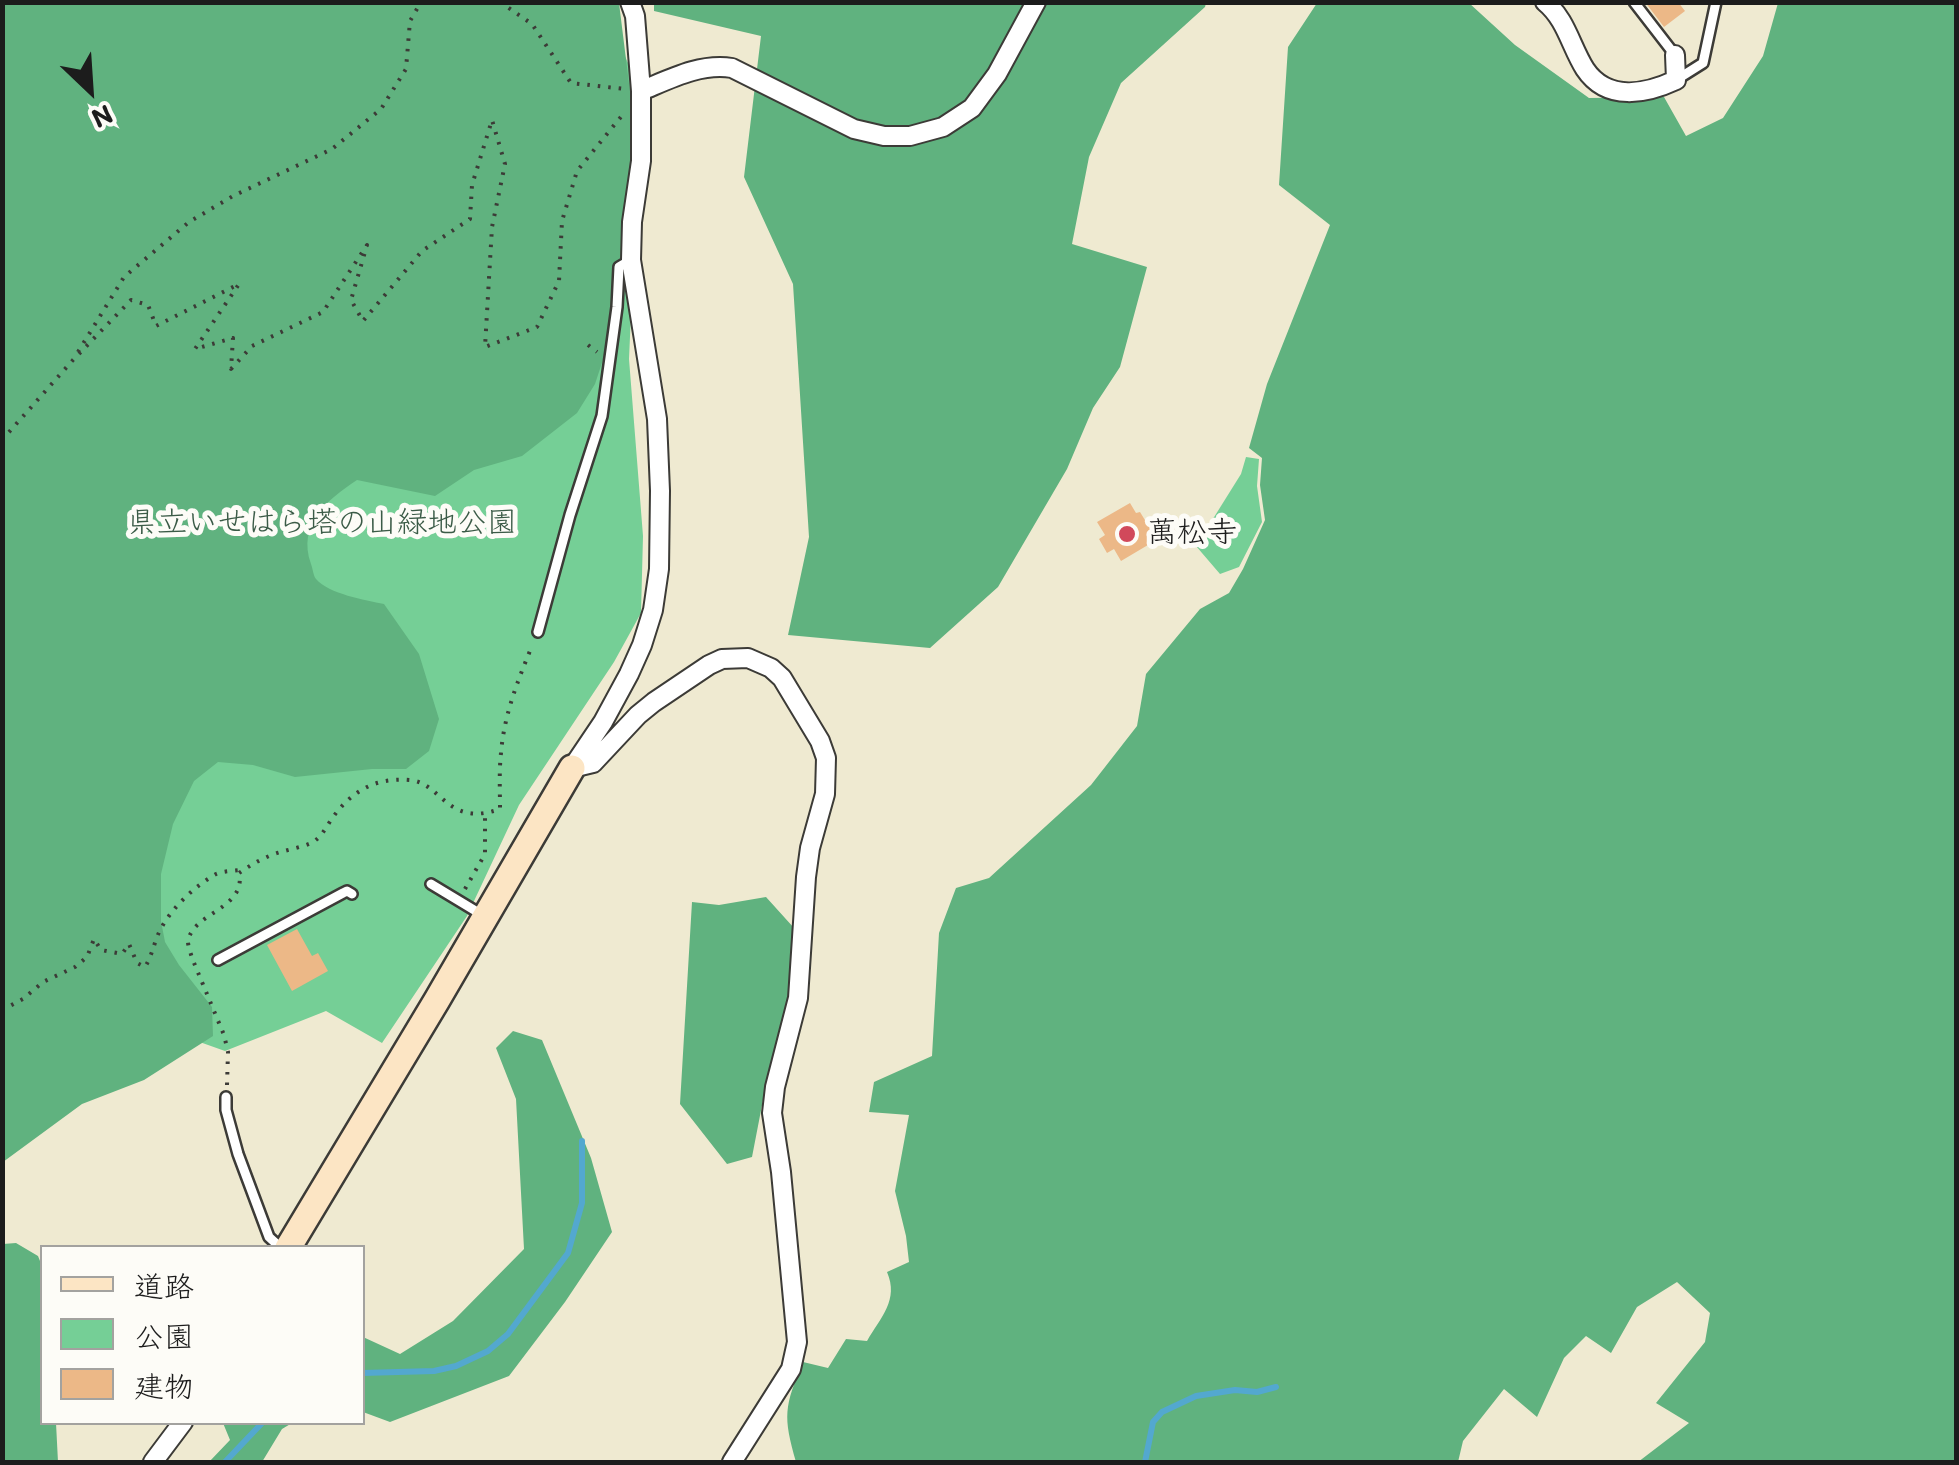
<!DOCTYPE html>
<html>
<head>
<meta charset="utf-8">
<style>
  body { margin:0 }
  #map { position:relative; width:1959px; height:1465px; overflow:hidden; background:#efead1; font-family:Itim,"Klee One",sans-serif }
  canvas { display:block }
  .frame { position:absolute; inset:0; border:5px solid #1c1c1c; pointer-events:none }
  .legend { position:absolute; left:40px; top:1245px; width:325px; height:180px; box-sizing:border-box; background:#fdfcf7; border:2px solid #a3a29f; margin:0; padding:12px 18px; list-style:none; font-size:30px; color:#1c1c1c }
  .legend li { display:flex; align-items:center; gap:20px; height:50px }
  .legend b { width:50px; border:2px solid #a3a29f }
  .north { position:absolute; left:40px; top:40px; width:100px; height:100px; -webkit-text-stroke:8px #fdfcf7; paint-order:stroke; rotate:155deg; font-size:28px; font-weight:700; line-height:40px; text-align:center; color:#1c1c1c }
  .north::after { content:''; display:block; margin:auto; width:35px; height:45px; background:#1c1c1c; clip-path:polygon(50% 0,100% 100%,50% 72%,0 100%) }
</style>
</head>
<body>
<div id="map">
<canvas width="1959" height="1465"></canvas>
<div class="frame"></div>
<ul class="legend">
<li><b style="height:12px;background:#fce5c4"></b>道路</li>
<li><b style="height:28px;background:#75cf96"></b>公園</li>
<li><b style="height:28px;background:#ecb887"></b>建物</li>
</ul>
<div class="north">N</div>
</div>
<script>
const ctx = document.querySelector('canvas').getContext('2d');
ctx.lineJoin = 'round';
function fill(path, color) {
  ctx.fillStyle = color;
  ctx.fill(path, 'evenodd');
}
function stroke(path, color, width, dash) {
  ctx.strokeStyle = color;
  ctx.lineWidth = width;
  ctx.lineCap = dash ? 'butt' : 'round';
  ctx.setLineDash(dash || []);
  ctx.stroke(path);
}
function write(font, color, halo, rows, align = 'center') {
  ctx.font = font + ' Itim,"Klee One",sans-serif';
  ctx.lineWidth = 10;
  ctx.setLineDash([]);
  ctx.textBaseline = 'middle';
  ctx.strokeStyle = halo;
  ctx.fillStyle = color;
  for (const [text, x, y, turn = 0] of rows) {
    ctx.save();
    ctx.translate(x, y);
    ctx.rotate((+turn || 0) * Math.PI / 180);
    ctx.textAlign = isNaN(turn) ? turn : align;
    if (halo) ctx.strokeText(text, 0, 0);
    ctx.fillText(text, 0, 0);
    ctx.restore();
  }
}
const green = new Path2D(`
  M616,37l25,54 -12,268 14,177 -2,77 -27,49 -95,143 -52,111 -85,127 -56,-32 -101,40 -110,-39 -112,-773z
  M1246,457l13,2 -2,27 5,36 -23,45 -19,7 -24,-28 45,-72z`);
const forest = new Path2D(`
  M654,2l552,1 -1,4 -84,76 -32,74 -17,87 75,23 -27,100 -27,41 -26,61 -69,118 -68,61 -142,-13 21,-98 -16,-253 -49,-107 17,-141 -107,-25z
  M3,3h616l22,177 -18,119 -28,85 -18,29 -55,43 -48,14 -39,26 -78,-16c-30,20 -60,44 -46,84 2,5 2,11 5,15 13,15 49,21 68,25l35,50 20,65 -10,32 -23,18h-34l-77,8 -42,-12 -35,-3 -24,19 -21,43 -12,50v47l4,21 14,23 33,42 1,29 -69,44 -62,24 -79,58z
  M1317,3h152l46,42 74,53 75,-1 22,39 37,-18 40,-62 15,-53h178v1459h-318l51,-39 -33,-20 49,-61 5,-29 -33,-31 -40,25 -26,46 -25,-17 -22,22 -27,59 -33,-28 -41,52 -5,21h-662c-13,-46 -12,-55 7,-100l25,6 18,-29 21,2c14,-24 32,-41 20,-69l22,-10 -3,-26 -11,-45 14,-76 -40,-3 5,-30 58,-26 7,-123 17,-45 33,-10 102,-93 46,-59 9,-52 54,-65 29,-16 14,-24 22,-49 -5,-35 2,-27 -13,-10 18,-64 63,-159 -51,-40 9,-138z
  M766,897l28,31 -3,57 -22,84 -17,88 -25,7 -47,-60 12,-202 27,3z
  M513,1031l29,9 49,118 21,74 -47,70 -56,74 -119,46 -27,-10v-75l37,17 53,-33 71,-72 -8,-150 -20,-51z
  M16,1243l22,13 4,10v156l14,1 2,39h-55v-218z
  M223,1423h69l-10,6 -20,33h-53l21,-22z`);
const stream = new Path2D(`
  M362,1373l72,-2 22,-5 32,-15 20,-17 60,-81 14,-50v-62
  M225,1462l38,-40
  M1145,1462l8,-40 9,-10 34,-16 39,-6 22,2 19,-5`);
const building = new Path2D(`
  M1645,2h33l7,9 -21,16z
  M1130,503l6,10 4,-1 11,18 -3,2 5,10 -32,19 -7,-12 -7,4 -8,-14 6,-4 -8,-13z
  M297,929l15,27 6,-3 10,18 -36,20 -25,-46z`);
const path = new Path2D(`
  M454,2h4
  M500,2l32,22 39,59 54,6
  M588,345l9,7
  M78,352l46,-75 65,-55 44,-26 99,-47 49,-40 25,-40 4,-48 11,-19
  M2,440l71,-80 58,-60 17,5 8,21 83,-42 -44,65 38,-11 -2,31 21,-23 71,-34 44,-67 -16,55 12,21 59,-70 48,-32 2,-34 20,-65 13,44 -13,63 -7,120 52,-20 22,-46 3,-60 15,-50 47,-58
  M465,889l20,-35v-40
  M2,1010l21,-11 20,-17 32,-15 12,-10 7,-18 7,11 21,4 7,-10 8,19 8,4c6,-10 8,-19 12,-30 10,-25 36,-50 59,-63 7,-3 16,-3 24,-4
  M227,1085l1,-33 -4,-17 -32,-77c-1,-4 -4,-12 -4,-16 3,-29 59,-33 51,-69 13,-9 27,-17 42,-21 10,-3 21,-5 30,-9 10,-5 14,-14 20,-23 19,-28 44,-43 78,-40 33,2 37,48 91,29 0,-19 -1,-38 1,-56 3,-38 17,-73 31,-107`);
const lane = new Path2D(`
  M1634,2l41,53
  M1676,80l27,-17 13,-61
  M538,632l32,-117 32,-99 15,-109 2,-40 12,-7
  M431,884l53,32
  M218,960l125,-67 4,-2 5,3
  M226,1097v13l12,44 31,83 12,11`);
const street = new Path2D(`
  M1545,2c21,17 26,45 40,67 22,33 61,25 91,11l-1,-25
  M641,91c29,-12 59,-28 91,-23l122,61 30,7h26l33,-9 29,-19 25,-34 39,-72
  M572,768l21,-5 45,-48 16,-13 55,-37 13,-6 26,-1 23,10 11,10 38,63 6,17 -1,36 -15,54 -4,29 -8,121 -23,89 -3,26 9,59 16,170 -6,27 -59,93
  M572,768l31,-46 26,-48 13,-29 11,-35 6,-41 1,-78 -3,-72 -26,-159 1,-38 9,-61v-70l-6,-75 -5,-14
  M153,1462l30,-40`);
const secondary = new Path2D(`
  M288,1248l149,-248 135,-232`);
const markers = [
  [1127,534,10,"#d1495b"]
];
const parkNames = [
  ["県立いせはら塔の山緑地公園",322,524]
];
const poiNames = [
  ["萬松寺",1147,534]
];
fill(green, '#75cf96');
fill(forest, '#60b27f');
stroke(stream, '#53a8cf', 6);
fill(building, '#ecb887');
stroke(lane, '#3c3b37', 14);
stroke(street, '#3c3b37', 22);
stroke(secondary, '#3c3b37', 30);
stroke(path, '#3c3b37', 4, [2.5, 8]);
stroke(lane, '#fff', 9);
stroke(street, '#fff', 18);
stroke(secondary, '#fce5c4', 25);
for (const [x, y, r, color] of markers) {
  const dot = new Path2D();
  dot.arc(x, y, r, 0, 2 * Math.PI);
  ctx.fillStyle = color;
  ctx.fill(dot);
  stroke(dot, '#fdfcf7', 4);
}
write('30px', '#3b5b47', '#fdfcf7', parkNames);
write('30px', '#1c1c1c', '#fdfcf7', poiNames, 'left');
</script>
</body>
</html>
